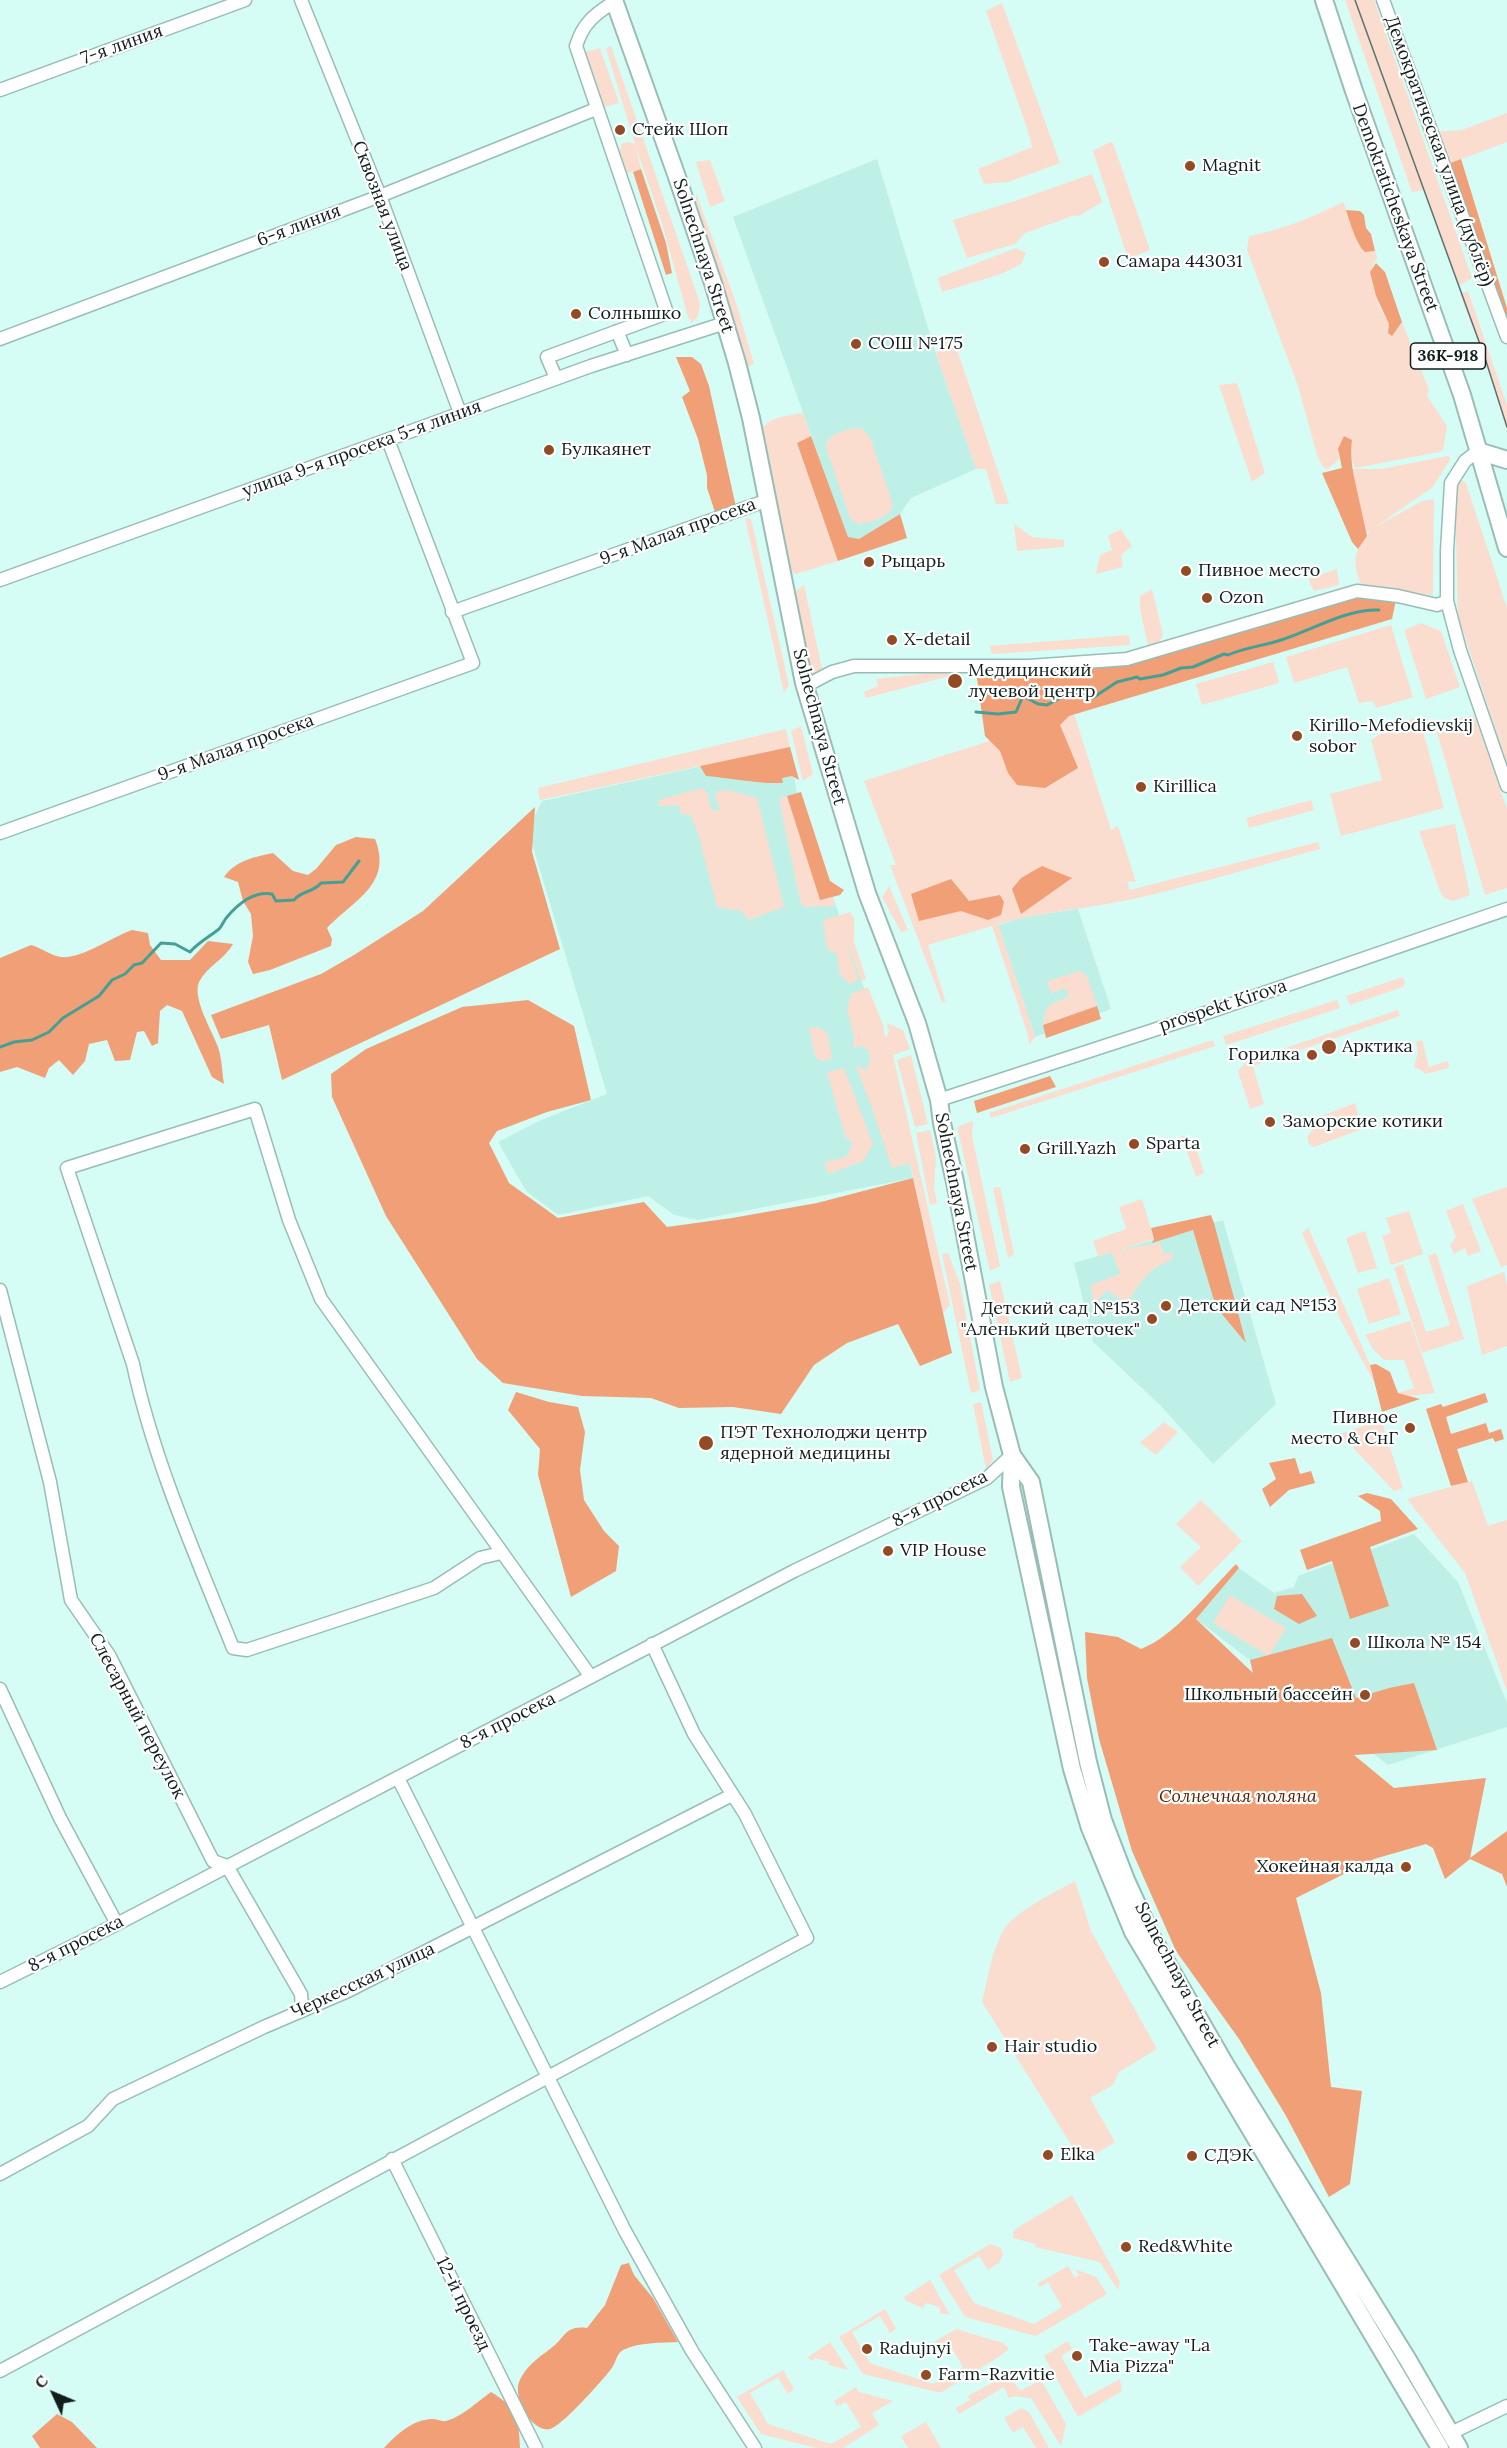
<!DOCTYPE html>
<html>
<head>
<meta charset="utf-8">
<style>
  body { margin:0 }
  #map { position:relative; width:1507px; height:2448px; overflow:hidden; background:#d5fcf5; font-family:Lora,serif }
  canvas { display:block }
  .north { position:absolute; left:24px; top:2364px; width:60px; height:60px; -webkit-text-stroke:4px #fff; paint-order:stroke; rotate:314deg; font-size:16px; font-weight:700; line-height:24px; text-align:center; color:#101f1c }
  .north::after { content:''; display:block; margin:auto; width:21px; height:27px; background:#101f1c; clip-path:polygon(50% 0,100% 100%,50% 72%,0 100%) }
</style>
</head>
<body>
<div id="map">
<canvas width="1507" height="2448"></canvas>
<div class="north">С</div>
</div>
<script>
const ctx = document.querySelector('canvas').getContext('2d');
ctx.lineJoin = 'round';
function fill(path, color) {
  ctx.fillStyle = color;
  ctx.fill(path, 'evenodd');
}
function stroke(path, color, width, dash) {
  ctx.strokeStyle = color;
  ctx.lineWidth = width;
  ctx.lineCap = dash ? 'butt' : 'round';
  ctx.setLineDash(dash || []);
  ctx.stroke(path);
}
function write(font, color, halo, rows, align = 'center') {
  ctx.font = font + ' Lora,serif';
  ctx.lineWidth = 4.5;
  ctx.setLineDash([]);
  ctx.textBaseline = 'middle';
  ctx.strokeStyle = halo;
  ctx.fillStyle = color;
  for (const [text, x, y, turn = 0] of rows) {
    ctx.save();
    ctx.translate(x, y);
    ctx.rotate((+turn || 0) * Math.PI / 180);
    ctx.textAlign = isNaN(turn) ? turn : align;
    if (halo) ctx.strokeText(text, 0, 0);
    ctx.fillText(text, 0, 0);
    ctx.restore();
  }
}
const built = new Path2D(`
  M877,159l59,195 40,115 -65,29 -11,16 -41,25 -11,-1 -115,-321z
  M790,747l6,42 67,196 27,91 23,102 -215,42 -24,-5 -26,-19 -90,19 -32,-24 -28,-49 41,-21 68,-27 -79,-264 14,-29z
  M1078,909l33,100 -76,28 -37,-112 26,-8z
  M1223,1220l53,184 -63,60 -52,-58 -68,-64 -19,-79z
  M1414,1534l44,48 49,121v24l-119,38 -192,-146 43,-51 35,25 20,-6 4,-11z`);
const green = new Path2D(`
  M1345,0h29l98,278 -13,8 -35,-96 -12,2z
  M1002,3l58,160 -52,19 -24,2 -6,-15 54,-22 -4,-16 -42,-120z
  M611,46l89,257 -2,13 -6,7 -4,-6 -27,-97 -26,-75 6,24 -16,5 -7,-20 3,-6v-4l7,-2 7,2 -29,-96z
  M600,48l19,55 -18,5 -20,-55z
  M1507,113v29l-64,24 -12,-34 31,-2z
  M1110,142l3,1 37,107 -22,9 -35,-108z
  M710,160l15,41 -15,6 -14,-45z
  M1092,174l10,28 -23,14 -4,-1 -50,18 -10,11 -48,14 -14,-38 62,-19z
  M696,193l40,110 18,61 -6,2 -52,-165z
  M1343,202l12,28 2,12 8,10 10,-1 2,6 -7,15c5,19 9,47 28,57l4,-7 27,68 -2,6 20,30 -4,24 -4,2 -84,16 -5,-13 2,-15 -14,9 1,10 -11,10 -4,-1 -6,-10 -20,-72 -51,-136 2,-14c33,-6 64,-19 94,-34z
  M1016,248l10,5 -5,11 -20,10 -59,18 -4,-14z
  M1468,291l39,114v26l-17,-59 -30,-78z
  M952,335l57,169h-13l-10,-35h-10l-40,-115z
  M1237,383l28,90 -13,9 -33,-97z
  M803,413l8,23 -14,7 41,118 -42,13 -5,-2 -29,-143c9,-13 26,-13 41,-16z
  M858,428l5,1 7,8 23,68c-4,13 -21,17 -33,19l-9,-4 -2,-5 -23,-67c1,-15 19,-18 32,-20z
  M1447,456l3,1v3l-17,27 -58,40 47,-26 12,-2 -1,96 -58,-5 -14,-6c-10,-25 -6,-34 10,-54l-19,12 -17,-73h46z
  M1460,480l6,3 41,125v156l-49,-148 -3,-118z
  M745,518l6,1 38,166 -5,8z
  M1014,524l18,13 32,3v7l-47,4z
  M1121,529l11,17 -11,9 2,12 -27,7 4,-19 12,-5 -4,-14z
  M1337,569l2,16 -25,6 -6,-12z
  M804,585l20,93 -11,4 -20,-89z
  M1152,589l11,46 -4,8 -11,2 -8,-36v-13z
  M1421,623l20,8 19,56 -34,12 -22,-69z
  M1391,625l22,72 -36,11 -5,-7 -13,2 -12,-36 -53,16 -8,-26z
  M1129,635l1,10 -138,9 -2,-8z
  M1273,662l6,21 -77,22 -6,-21z
  M956,670l1,4 -91,24 -2,-6 14,-6 -2,-7z
  M1074,714l37,116 7,-4 18,56 -9,-1 3,9 188,-48 2,7c-59,16 -118,34 -178,48 -47,11 -97,14 -144,27l37,113 -6,8 -1,-10 -36,-109 -64,19 16,51 1,6h-3l-52,-137h6l-32,-84z
  M1470,716l5,1 32,92v79l-22,7 -50,-169z
  M1419,717l25,91 -103,28 -11,-42 52,-14 -11,-40 8,-5 4,-6z
  M801,726l12,48 -10,7 -12,-50z
  M786,729l4,18 -250,53 -2,-12z
  M702,788l5,4 5,19 8,-1 -5,-14 3,-5 9,-1 30,8 27,109 -36,13 -6,-9 -25,-4 -18,-70 -8,-22 -10,-1 -2,-9 -20,1v-6z
  M795,794l40,112 -32,1 -3,-7 -20,-95v-7z
  M1311,800l3,10 -65,18 -3,-10z
  M1455,824l15,71 -17,6 -9,-3 -5,-9 -20,-58z
  M889,886l19,44 -7,2 -19,-35z
  M850,912l4,6v24l12,37 -5,2 -16,-45 13,44 -8,4 -10,-9 -3,-21 -10,-5 -4,-29z
  M1081,971l6,5 10,30 -54,19c3,-22 6,-20 25,-28l-2,-9 -15,5 -4,-12z
  M1403,977l2,5 -2,5 -53,18 -4,-9z
  M868,987l15,38 2,13 4,-6 -2,-9 16,7 7,19 -17,6 57,250 -7,8 -33,-150 -18,5 -20,-60 -16,-42 10,4 4,-9 -1,-10 -9,-6 -7,4 1,-12 -7,-29 4,-14z
  M1337,1000l3,8 -114,37 -3,-9z
  M1398,1010l2,6 -147,50 11,38 -14,5 -12,-38 9,-10z
  M809,1027l11,1 8,6 4,24 -11,3 -6,-4z
  M1213,1040l2,6 -224,72 -2,-5z
  M1422,1040l7,27 19,-6 1,7 -24,6 -4,-4 -7,-3 4,-15 -2,-10z
  M911,1055l17,69 -13,3 -18,-67z
  M844,1068l29,76 -10,17 -35,13 -3,-12 21,-5 7,-13 -8,-8 -18,-64z
  M1355,1103l7,26 -48,18 -5,-3 -2,-7 15,-21z
  M973,1121l-1,15 28,130 -10,5 -33,-144z
  M930,1130l6,27 -2,31 3,15 -7,2 -14,-72z
  M1183,1136l10,3 11,34 -8,4 -12,-34 -31,9 -2,-6z
  M1000,1187l14,67 -6,4 -15,-70z
  M1507,1187v78l-6,2 -29,-68z
  M1142,1199l12,40 -35,11 41,-7 4,11 10,-1 -4,8c-29,8 -36,37 -54,57l-2,-1 9,-16 -16,-11 -14,15 -2,-20 29,-11 -8,-22 -14,4 -5,-15 33,-12 -7,-22z
  M1463,1204l18,47 -13,5 -3,-8 -11,6 -4,-9 6,-8 -10,-26z
  M1409,1211l14,43 -32,11 -9,-29 9,-3 -5,-15z
  M1308,1228l42,91 20,46 4,17 -33,-61 -39,-88z
  M1365,1231l12,37 -19,5 -12,-35z
  M948,1253l12,31 20,106 -9,3 -29,-139z
  M1436,1253l28,86 -42,14 -28,-85 9,-4 23,68 24,-7 -22,-69z
  M1504,1272l3,14v60l-25,9 -15,-69z
  M1389,1278l12,36 -32,10 -12,-35z
  M1000,1281l22,97 -12,4 -21,-97z
  M1410,1321l25,72 -27,3 -10,-3 16,-5 -10,-28h-20l-11,-11 -8,-14z
  M981,1402l12,58 -7,9 -13,-65z
  M1381,1420l22,68 -9,3 -54,-57z
  M1164,1422l14,10 -22,23 -16,-12z
  M1472,1481l16,45 19,-6v171l-42,-118 -58,-74z
  M1201,1500l41,41 -44,45 -18,-19 21,-20 -25,-23z
  M1230,1595l56,33 -17,28 -56,-33z
  M1075,1881l16,50 66,118 -38,23 -6,13 -23,13 25,44 -33,20 -100,-160c6,-23 9,-50 21,-71 12,-20 52,-39 72,-50z
  M1072,2195l48,87 -2,8 -18,-28 -65,-15 1,-3 -23,-6v-6l4,-4z
  M990,2244l11,4 2,6 -4,9 -11,7 -9,-14 -25,14 20,33 60,21 28,-17 -14,-25 -8,5 -3,-3 31,-18 7,12 4,-3 -4,-6 21,8 11,17 -71,42 -71,-19 -26,-42z
  M930,2280l20,35 -10,-2v-6l-14,-4 -3,5 -17,-7 -2,-4z
  M885,2309l11,20 -6,4 -10,-17 -28,16 18,31 63,21 30,-17 -15,-26 -11,6 -3,-5 22,-13 47,14 6,6 -9,7 -58,36h-5l-74,-18 -24,-37z
  M1068,2341l4,8 -11,7 24,42 35,-19 2,12 -44,26 -34,-61z
  M830,2342l18,28 -19,-5v-3l-14,-4 -2,3 -6,-3z
  M783,2370l11,19 -6,5 -10,-17 -28,16 18,31 63,20 30,-17 -15,-25 -9,4 -3,-5 22,-14 3,5 34,9 -21,12 7,12 -36,23h-27l-55,-14 -24,-37z
  M1008,2374l12,17 21,-11 25,44 -5,22 -30,-48 -17,-2 -5,2 -5,-11 -45,27 -3,-6 14,-8 -2,-4z
  M1021,2408l8,4 20,36h-13l-13,-21 -10,6 -9,-15z
  M926,2422l15,26h-33l-7,-12z`);
const forest = new Path2D(`
  M1461,159l46,149v13l-64,-155z
  M641,169l25,74 6,30 -6,2 -33,-103z
  M1346,210l14,1 4,4 2,13 5,6 4,17 -10,1c-9,-8 -15,-30 -19,-42z
  M1376,263l9,9 17,50 -10,14 -4,-3 1,-9 -13,-28 -6,-24z
  M676,357h16l9,7 8,22 27,121 -21,5 -8,-24v-13l-9,-36 -16,-42 8,-6z
  M811,436l37,101 11,2 41,-25 7,24 -69,23 -41,-118z
  M1344,436l8,4c-2,14 0,25 2,37l13,59 -9,13 -6,-7 -30,-69 20,-5 -4,-19z
  M1347,598l49,2 -4,19 -323,97 -9,9 18,43 -33,20 -28,-3 -9,-12 -8,-22 -15,-15 -9,-65 152,-11z
  M790,747l9,33 -7,-4 -10,2 1,5c-26,1 -52,-5 -77,-7l-6,-10z
  M801,792l29,89 14,9 -4,5 -20,5 -33,-104z
  M535,807l-3,45 28,97 -278,131 -13,-55 -48,14 -10,-24 110,-41 33,-19 69,-44z
  M356,837l19,2c18,45 -21,61 -48,89l5,11 -1,7 -61,24 -17,4 -5,-12 5,-26 -2,-22 -8,-13 -5,-19 -14,-5c12,-17 31,-20 49,-24l20,18 15,4 8,-6 20,-24z
  M1042,866l30,12 -51,36 -9,-25 9,-11z
  M951,879l18,22 31,-6 4,7 -3,13 -13,5 -27,-9 -42,10 -8,-27z
  M132,930l16,3 2,12 11,15h29l18,-19 25,3c-8,15 -26,22 -34,38 -7,16 13,49 19,65 4,12 4,25 6,37l-12,-7 -30,-66 -15,-6 -7,6 -2,32 -6,3 -8,-15 -7,1 -7,28 -15,1 -8,-21 -18,4 -4,17 -12,14 -14,-15 -10,8 -4,10 -28,-11 -17,5v-114l31,-13c10,3 21,11 30,12 21,2 51,-20 71,-27z
  M528,1000l46,26 17,74 -44,12 -50,19 -8,12 20,40 49,35 86,-16 23,25 65,-9 85,-15 96,-25 39,175 -32,13 -22,-42 -51,19 -33,22 -33,49 -48,-7 -54,1 -28,-10 -69,-2 -79,-13 -26,-24 -91,-143 -54,-119 -1,-23 35,-25 96,-42z
  M1097,1006l4,13 -55,19 -3,-13z
  M1050,1076l6,11 -79,26 -3,-12z
  M1211,1215l3,8 32,120 -30,-36 -23,-77 -41,13 2,-4 -3,-11z
  M1376,1364l14,8 8,21 22,6 -38,13 -12,-47z
  M516,1392l33,10 29,5 7,25 -5,38 4,30 20,31 15,15 -3,25 -45,26 -33,-122 2,-26 -32,-39z
  M1485,1393l3,9 -42,15 5,17 35,-11 3,10 12,-4 3,10 -9,3 -2,-4 -36,11 11,33 -17,4 -25,-77 15,-5 2,3z
  M1295,1458l5,16 11,-3 4,12 -26,7 -19,17 -8,-18 14,-10 -7,-16z
  M1367,1493l24,6 27,30 -48,18 19,59 -39,13 -18,-58 -25,9 -7,-20 81,-29 -1,-10 -22,-15z
  M1236,1564l3,4 -43,51 57,54 -3,-13 82,-22 24,60 33,-10 25,-5 23,67 -83,5 40,33 92,-10 -16,80 37,-27v56l-5,-13 -32,-15 -25,20 -12,-31 -7,-4 -52,15 -78,39 25,95 10,94 31,4 -12,93 -21,13 -44,-83 -46,-75 -63,-88 -44,-100 -33,-112 -12,-61 -2,-46 33,5 23,12c33,-12 69,-59 95,-85z
  M1302,1594l15,22 -18,8 -25,-15 3,-13z
  M629,2263l5,12 19,23 25,44c-16,1 -40,0 -55,8 -7,4 -7,13 -12,19 -8,11 -50,58 -61,60 -18,4 -37,-31 -31,-47 6,-15 19,-24 31,-33 16,-11 14,-24 37,-21l18,-23 16,-40z
  M491,2392c25,15 28,26 29,56h-136c13,-14 28,-28 48,-29 5,0 10,3 14,2 16,-4 32,-20 45,-29z
  M57,2414l15,8 25,26h-57l-8,-12z`);
const stream = new Path2D(`
  M976,712l22,2 18,-2 7,-16 15,8 9,1 23,-12 24,4 23,-15 20,-5 3,2 23,-4 18,-7 12,-1 31,-13 4,1c18,-8 36,-9 53,-15 32,-10 64,-31 98,-30
  M0,1047l14,-5 18,-2 17,-8 14,-14 36,-22 13,-16 13,-6 9,-9 8,-2 19,-20 14,1 15,8c9,-10 19,-15 29,-23 3,-3 5,-9 8,-12 11,-13 27,-26 45,-23l4,7 18,-1c8,-10 19,-7 27,-17l22,-1 16,-21`);
const minor = new Path2D(`
  M301,0l79,196 80,217
  M1383,0l124,337
  M0,90l245,-90
  M617,331l10,24
  M0,339l380,-143 216,-87
  M556,378l-9,-21 120,-44 -91,-267c7,-23 19,-32 38,-44
  M1478,451l-13,10 -14,22 -4,68v50l13,49 47,136
  M0,580l591,-214 134,-43
  M452,612l316,-112
  M804,683l9,-1 19,-10 22,-6h175l98,-7 230,-68 41,5 39,9 10,-4
  M0,833l473,-170 -85,-223
  M939,1100l273,-89 295,-102
  M0,1290l50,192 21,118 38,55 104,206 14,5 74,128 1,16
  M501,1553l-21,5 -46,30 -187,62 -14,-2c-37,-92 -79,-186 -100,-284l-66,-196 188,-59 34,111 32,79 270,378
  M0,1689l60,129 57,106
  M398,1778l227,453 67,120 63,97
  M0,1982l117,-58 677,-353 193,-93 25,-23
  M392,2159l144,289
  M0,2174l88,-48 25,-27 151,-72 84,-36 384,-196
  M0,2371l807,-433 -62,-124 -51,-80 -42,-90
  M1451,2433l56,-27`);
const major = new Path2D(`
  M614,0l62,174 37,109 24,80 14,55 53,265 63,210 50,130 22,77 3,23 13,59 39,205 18,68 -1,32 61,282 18,59 43,104 307,516
  M1324,0l30,91 108,304 45,153
  M1478,451l29,9
  M1012,1455l19,27 57,280 15,58 23,60 26,57 73,127 183,296 51,88`);
const tram = new Path2D(`
  M1355,0l130,358 22,69`);
const markers = [
  [620,130,6,"#924b25"],
  [1190,166,6,"#924b25"],
  [1104,262,6,"#924b25"],
  [576,314,6,"#924b25"],
  [856,344,6,"#924b25"],
  [549,450,6,"#924b25"],
  [869,562,6,"#924b25"],
  [1186,571,6,"#924b25"],
  [1207,598,6,"#924b25"],
  [892,640,6,"#924b25"],
  [955,681,8,"#924b25"],
  [1297,736,6,"#924b25"],
  [1141,787,6,"#924b25"],
  [1329,1047,8,"#924b25"],
  [1312,1055,6,"#924b25"],
  [1270,1122,6,"#924b25"],
  [1134,1144,6,"#924b25"],
  [1025,1149,6,"#924b25"],
  [1166,1306,6,"#924b25"],
  [1152,1319,6,"#924b25"],
  [1410,1428,6,"#924b25"],
  [706,1443,8,"#924b25"],
  [888,1551,6,"#924b25"],
  [1355,1643,6,"#924b25"],
  [1365,1695,6,"#924b25"],
  [1406,1867,6,"#924b25"],
  [992,2047,6,"#924b25"],
  [1048,2155,6,"#924b25"],
  [1192,2156,6,"#924b25"],
  [1126,2247,6,"#924b25"],
  [867,2349,6,"#924b25"],
  [1077,2356,6,"#924b25"],
  [926,2375,6,"#924b25"]
];
const shields = [
  [1448,356,75]
];
const shieldNames = [
  ["36К-918",1448,356]
];
const streetNames = [
  ["7-я линия",122,45,-20],
  ["Демократическая улица (дублёр)",1439,151,70],
  ["Сквозная улица",382,206,69],
  ["Demokraticheskaya Street",1395,208,70],
  ["6-я линия",299,226,-21],
  ["Solnechnaya Street",703,256,72],
  ["улица 9-я просека 5-я линия",362,449,-20],
  ["9-я Малая просека",678,532,-20],
  ["Solnechnaya Street",819,727,75],
  ["9-я Малая просека",236,748,-20],
  ["prospekt Kirova",1223,1006,-18],
  ["Solnechnaya Street",956,1192,79],
  ["8-я просека",940,1499,-27],
  ["Слесарный переулок",137,1716,62],
  ["8-я просека",508,1721,-27],
  ["8-я просека",76,1944,-27],
  ["Solnechnaya Street",1177,1975,62],
  ["Черкесская улица",363,1981,-25],
  ["12-й проезд",463,2304,64]
];
const poiNames = [
  ["Стейк Шоп",632,130],
  ["Magnit",1202,166],
  ["Самара 443031",1116,262],
  ["Солнышко",588,314],
  ["СОШ №175",868,344],
  ["Булкаянет",561,450],
  ["Рыцарь",881,562],
  ["Пивное место",1198,571],
  ["Ozon",1219,598],
  ["X-detail",904,640],
  ["Медицинский",968,671],
  ["лучевой центр",968,692],
  ["Kirillo-Mefodievskij",1309,726],
  ["sobor",1309,747],
  ["Kirillica",1153,787],
  ["Арктика",1342,1047],
  ["Горилка",1300,1055,"right"],
  ["Заморские котики",1282,1122],
  ["Sparta",1146,1144],
  ["Grill.Yazh",1037,1149],
  ["Детский сад №153",1178,1306],
  ["Детский сад №153",1140,1309,"right"],
  ["\"Аленький цветочек\"",1140,1330,"right"],
  ["Пивное",1398,1418,"right"],
  ["место & СнГ",1398,1439,"right"],
  ["ПЭТ Технолоджи центр",720,1433],
  ["ядерной медицины",720,1454],
  ["VIP House",900,1551],
  ["Школа № 154",1367,1643],
  ["Школьный бассейн",1353,1695,"right"],
  ["Хокейная калда",1394,1867,"right"],
  ["Hair studio",1004,2047],
  ["Elka",1060,2155],
  ["СДЭК",1204,2156],
  ["Red&White",1138,2247],
  ["Take-away \"La",1089,2346],
  ["Mia Pizza\"",1089,2367],
  ["Radujnyi",879,2349],
  ["Farm-Razvitie",938,2375]
];
const parkNames = [
  ["Солнечная поляна",1238,1797]
];
fill(built, '#bff0e7');
fill(green, '#fbddcf');
fill(forest, '#f19f76');
stroke(stream, '#45a093', 3);
stroke(minor, '#98bdb7', 15);
stroke(major, '#98bdb7', 20);
stroke(minor, '#fff', 12);
stroke(major, '#fff', 16);
stroke(tram, '#5b736f', 1.5);
for (const [x, y, r, color] of markers) {
  const dot = new Path2D();
  dot.arc(x, y, r, 0, 2 * Math.PI);
  ctx.fillStyle = color;
  ctx.fill(dot);
  stroke(dot, '#fff', 2);
}
for (const [x, y, w] of shields) {
  const box = new Path2D();
  box.roundRect(x - w / 2, y - 13, w, 26, 4.5);
  ctx.fillStyle = '#fff';
  ctx.fill(box);
  stroke(box, '#101f1c', 1.5);
}
write('bold 16px', '#101f1c', null, shieldNames);
write('18px', '#101f1c', '#fff', streetNames);
write('18px', '#101f1c', '#fff', poiNames, 'left');
write('italic 18px', '#552204', '#fff', parkNames);
</script>
</body>
</html>
